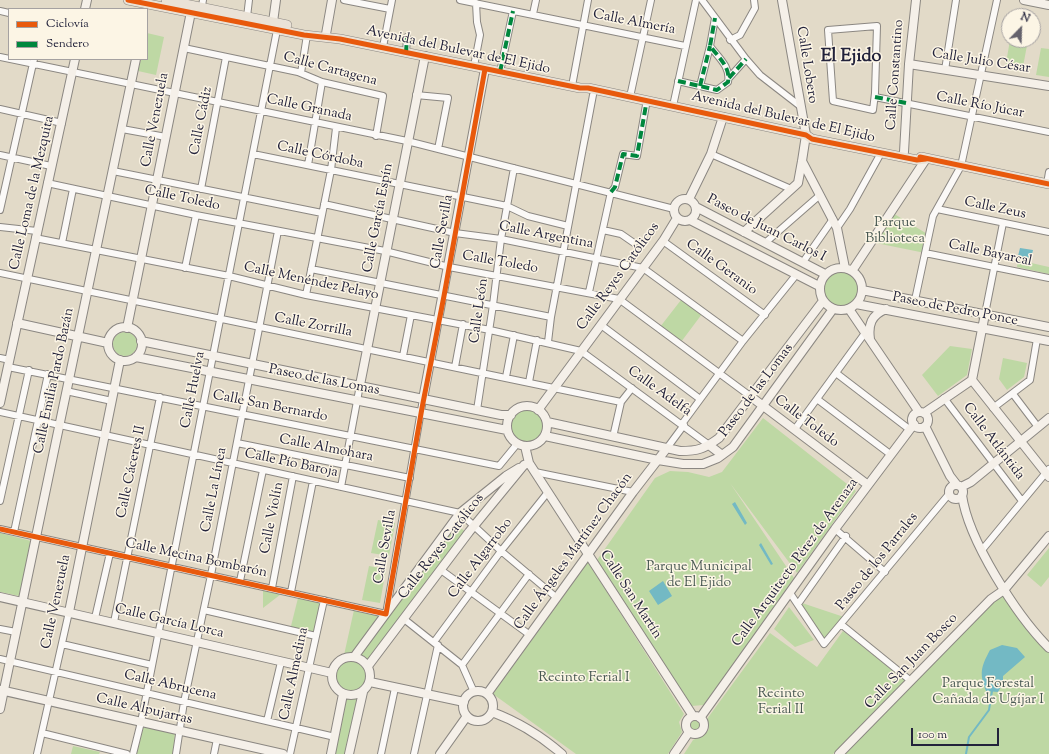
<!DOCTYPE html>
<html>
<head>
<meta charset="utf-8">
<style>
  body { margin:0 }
  #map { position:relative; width:1049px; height:754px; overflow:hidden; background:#e2dac8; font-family:"Sorts Mill Goudy",serif }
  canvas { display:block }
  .legend { position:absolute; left:8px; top:8px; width:140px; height:52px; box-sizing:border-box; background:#fcf5e5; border:1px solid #a5a1a1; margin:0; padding:5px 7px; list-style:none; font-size:12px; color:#22223b }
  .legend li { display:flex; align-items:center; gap:8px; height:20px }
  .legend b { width:20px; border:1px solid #a5a1a1 }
  .north { position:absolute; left:1001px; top:8px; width:40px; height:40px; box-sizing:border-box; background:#fcf5e5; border:1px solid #a5a1a1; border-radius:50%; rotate:23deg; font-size:11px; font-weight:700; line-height:16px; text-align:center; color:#22223b }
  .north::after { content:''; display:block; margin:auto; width:14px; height:18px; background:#65626c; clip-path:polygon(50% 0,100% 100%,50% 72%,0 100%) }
  .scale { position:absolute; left:911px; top:728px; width:88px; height:18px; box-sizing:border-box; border:2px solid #22223b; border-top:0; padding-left:5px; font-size:12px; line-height:14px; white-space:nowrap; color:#22223b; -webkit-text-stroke:3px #fcf5e5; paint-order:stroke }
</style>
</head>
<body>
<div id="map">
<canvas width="1049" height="754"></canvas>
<ul class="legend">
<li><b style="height:5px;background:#e8590c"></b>Ciclovía</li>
<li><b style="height:5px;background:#00873e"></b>Sendero</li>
</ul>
<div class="north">N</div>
<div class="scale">100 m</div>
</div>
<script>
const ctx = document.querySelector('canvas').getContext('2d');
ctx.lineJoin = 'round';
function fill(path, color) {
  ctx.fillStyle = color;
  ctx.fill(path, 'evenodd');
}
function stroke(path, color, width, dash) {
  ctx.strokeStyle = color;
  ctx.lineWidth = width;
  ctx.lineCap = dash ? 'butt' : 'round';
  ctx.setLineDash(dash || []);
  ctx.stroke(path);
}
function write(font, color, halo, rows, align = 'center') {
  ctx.font = font + ' "Sorts Mill Goudy",serif';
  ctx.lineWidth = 3;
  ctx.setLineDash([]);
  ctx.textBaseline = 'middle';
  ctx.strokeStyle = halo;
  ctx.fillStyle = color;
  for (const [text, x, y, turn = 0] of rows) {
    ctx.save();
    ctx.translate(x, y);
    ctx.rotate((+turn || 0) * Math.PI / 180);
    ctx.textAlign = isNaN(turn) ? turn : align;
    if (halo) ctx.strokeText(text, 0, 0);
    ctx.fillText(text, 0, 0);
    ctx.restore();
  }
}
const green = new Path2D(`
  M147,33l17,4 -8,38 -18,-4 3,-12h6z
  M1010,40h18l-6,32 -17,-3z
  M1041,48l8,1v28l-13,-2z
  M891,212l38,23 -4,18 -54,-11z
  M1018,260l31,7v7l-32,-7z
  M822 289a19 19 0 1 1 38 0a19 19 0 1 1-38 0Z
  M681,300l21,14 -21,28 -21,-15z
  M113 344a12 12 0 1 1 24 0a12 12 0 1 1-24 0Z
  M950,346l22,3 -5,26 -29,21 -16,-21z
  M1003,358l24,5 -3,14 -17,13 -8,-11z
  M510 427a17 17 0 1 1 34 0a17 17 0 1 1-34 0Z
  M763,418l93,73 -59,82 -67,-90 64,95 -90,127 -13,1 -94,-146 58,-82 15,-7 18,1 21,5 13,-5z
  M378,520l17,3 -6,33 -18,-3z
  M455,524l11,8 -98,129 -9,-7z
  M0,533l31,8 -12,55 -19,-4z
  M1049,548v29l-8,10 -14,-12z
  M588,562l96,152 -5,8 3,10 -14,22h-92l-83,-60z
  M369,566l17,3 -6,34 -18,-3z
  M263,586l22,5 -22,17z
  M1004,590l45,58v106h-210z
  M299,594l25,6 -8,36 -26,-6z
  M799,602l48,16 -23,26z
  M789,607l25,33 -19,7 -21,-18z
  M354,610l27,6 -28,38 -9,1z
  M843,631l63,50 -73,73h-149l9,-14 11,-5 5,-6 -2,-10 63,-86 47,34z
  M335 676a16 16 0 1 1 32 0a16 16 0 1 1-32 0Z
  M345,698h14l-13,56h-11z
  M686 725a9 9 0 1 1 18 0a9 9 0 1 1-18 0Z
  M144,725l31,8 -2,21h-37z
  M73,746l27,6 -1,2h-28z`);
const water = new Path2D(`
  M1020,248l13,2 -2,9 -13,-3z
  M735,502l12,21 -2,2 -13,-21z
  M761,543l12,21 -2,1 -12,-20z
  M663,581l9,15 -14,9 -9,-14z
  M1002,645l15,3 8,9 -22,19v7l-5,9 -12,-1c-7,-18 -5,-24 4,-41z`);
const stream = new Path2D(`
  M966,754l3,-17 20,-27 3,-19`);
const street = new Path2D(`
  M344,0l46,9
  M460,0l225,46
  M702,0l44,59 14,16 40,31
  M0,11l9,2
  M201,11l2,-11
  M533,14l3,-14
  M247,17l2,-17
  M877,26l-2,67 -2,17 -40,-9 -5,-71z
  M730,40l10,-5 15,-27 -1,-8
  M383,47l9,-47
  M184,48l114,24 24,10 61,14 -7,40
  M406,53l1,-16
  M0,57l407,84 267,68
  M474,66l6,-31 -3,-13 -1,-19
  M945,70l11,-70
  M500,72l13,-61
  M301,73l6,-38
  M729,78l17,-19
  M678,81l39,9 11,-8c3,-15 -10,-25 -18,-36l5,-28
  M572,86l16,-86
  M700,86l10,-40
  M416,95l32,3 -10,51
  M630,97l21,-97
  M875,97l174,35
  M673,106l23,-106
  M0,109l62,14
  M122,129l44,8
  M253,154l254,52 21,10 40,10
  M711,154l80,35
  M0,155l51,11
  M308,165l14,-83
  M113,171l209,42
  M47,183l149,32 189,36 64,16 170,32 131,97
  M1047,184l2,-12
  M201,189l25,-132
  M611,192l4,-5 8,-33 14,2 9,-51
  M324,204l131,29 46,6 142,29 100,73
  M937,209l112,23
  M0,210l34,-151
  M0,227l37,4
  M837,228l13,-19 31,-56
  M603,230l18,4 13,9
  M35,238l194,38 77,19 184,35 91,21 128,94
  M663,241l102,74
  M62,243l11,-54
  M765,243l55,-48
  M925,253l124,25
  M803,262l30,-43
  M185,268l11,-53
  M311,269l240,48
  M0,273l621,129
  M589,292l22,-100
  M306,295l25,-125 5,-42
  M915,300l18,-84 28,-50 36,-166
  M985,314l18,-91
  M601,325l99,74
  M548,342l3,-25 42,-222
  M403,356l8,-41
  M0,358l10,2
  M8,367l491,99 18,-22
  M455,367l8,-43
  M836,373l73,56
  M506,377l8,-42
  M529,382l8,-42
  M66,391l46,10
  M1013,394l25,33
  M944,398l78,103
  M817,399l73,55
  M993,408l37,-28 7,-41
  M477,410l16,-105 8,-66 13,-71
  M0,412l460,101 41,38 56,47
  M682,424l61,-83 53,-66
  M795,429l70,-96
  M613,437l8,-35 11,-14
  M237,443l173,35
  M667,448l17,-23
  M535,472l98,20
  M341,487l19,-102
  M0,501l29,-131
  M0,529l386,85 37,-215
  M835,529l50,43
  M14,532l34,-158
  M982,550l67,-81
  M441,570l89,65
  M240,581l23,-111
  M272,588l21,-112
  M291,592l22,-111
  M790,593l34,51 125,-150
  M798,604l48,-68
  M204,610l112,26
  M95,618l15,-65
  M404,619l58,46 12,27
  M114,622l46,-225
  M842,625l69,56
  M0,629l16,3
  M434,642l67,-91 47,-59
  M62,644l90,21
  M0,659l335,78
  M462,665l67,-91
  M267,721l14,-59
  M42,733l85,21
  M37,754l32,-142
  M133,754l8,-32 136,-692
  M176,754l8,-52 27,-127 67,-344
  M214,754l3,-15
  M290,754l34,-154
  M381,754l14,-66
  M414,754l24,-109`);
const secondary = new Path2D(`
  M1024,0l25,5
  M85,9l2,-9
  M273,22l3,-22
  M326,34l6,-34
  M909,64l140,22
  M904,152l5,-88 7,-64
  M802,161l35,67 8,40
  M674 210a11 11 0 1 1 22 0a11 11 0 1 1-22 0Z
  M689,199l22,-45 12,-37
  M696,207l129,67
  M690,220l129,66
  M744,232l54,-49 4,-22 4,-26 -24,-135
  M820 289a21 21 0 1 1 42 0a21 21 0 1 1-42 0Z
  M852,271l74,-112
  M862,290l187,37
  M856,304l193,37
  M849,309l70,103
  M17,323l91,20
  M108 344a17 17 0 1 1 34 0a17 17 0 1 1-34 0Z
  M127,328l64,-316
  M870,339c-2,-14 1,-24 16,-30
  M141,341c120,24 240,49 360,74h10
  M136,357l371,73
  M972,380l77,97
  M360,385l65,-329
  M750,396l118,89
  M423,399l62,-330
  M0,403l75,-344
  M507 426a20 20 0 1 1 40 0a20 20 0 1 1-40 0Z
  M538,410l125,-169 14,-23
  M912 420a8 8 0 1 1 16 0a8 8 0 1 1-16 0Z
  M924,413l48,-33 13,-66
  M547,422l133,29c18,0 24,-2 39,-13l104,-137
  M925,426l25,50 7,9
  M545,436l113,24 25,4h20l15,-6 15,-11 100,-138
  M709,445l13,10
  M525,446l4,17 164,253
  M949 492a7 7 0 1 1 14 0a7 7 0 1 1-14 0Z
  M961,487l10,-5 78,-64
  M962,495c6,45 55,121 87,153
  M0,597l332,76
  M69,612l51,-252
  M332 676a19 19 0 1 1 38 0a19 19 0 1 1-38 0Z
  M354,657l106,-144 46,-37 13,-8
  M368,666l101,-134 55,-67 5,-2
  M370,682l94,20
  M0,690l283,64
  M463 706a15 15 0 1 1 30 0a15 15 0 1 1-30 0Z
  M487,694l146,-202 34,-44
  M0,709l136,-650
  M492,712c27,10 48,23 70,42
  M686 725a9 9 0 1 1 18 0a9 9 0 1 1-18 0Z
  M700,718l135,-189 79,-105
  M331,754l12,-60
  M349,754l14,-62
  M440,754l27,-38
  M674,754l15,-22
  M839,754l152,-155 13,-9 45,-54`);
const primary = new Path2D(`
  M128,0l176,35 36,4 240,49h8l218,47 6,4 105,21 9,-1
  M166,0l121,25
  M921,157l128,27`);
const quiet = new Path2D(`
  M406,53l1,-16
  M500,72l13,-61
  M729,78l17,-19
  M678,81l39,9 11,-8c3,-15 -10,-25 -18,-36l5,-28
  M700,86l10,-40
  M875,97l31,6
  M611,192l4,-5 8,-33 14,2 9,-51`);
const cycleway = new Path2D(`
  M128,0l176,35 36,4 240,49h8l218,47 6,4 105,21 9,-1
  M920,157l129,27
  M0,529l386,85 36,-206 22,-112 41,-227`);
const streetNames = [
  ["Calle Almería",634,23,11],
  ["Avenida del Bulevar de El Ejido",458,51,12],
  ["Calle Julio César",981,62,9],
  ["Calle Lobero",806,65,81],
  ["Calle Cartagena",330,70,15],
  ["Calle Constantino",896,75,-86],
  ["Calle Río Júcar",980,106,11],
  ["Calle Granada",309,109,12],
  ["Avenida del Bulevar de El Ejido",783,118,13],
  ["Calle Venezuela",156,120,-79],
  ["Calle Cádiz",202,121,-79],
  ["Calle Córdoba",320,156,12],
  ["Calle Loma de la Mezquita",33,193,-77],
  ["Calle Toledo",182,199,12],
  ["Calle Zeus",995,209,12],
  ["Calle García Espín",379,218,-79],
  ["Paseo de Juan Carlos I",766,229,27],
  ["Calle Sevilla",443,232,-80],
  ["Calle Argentina",546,236,11],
  ["Calle Bayarcal",990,254,12],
  ["Calle Toledo",500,263,10],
  ["Calle Geranio",721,268,36],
  ["Calle Reyes Católicos",619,277,-54],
  ["Calle Menéndez Pelayo",311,282,12],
  ["Paseo de Pedro Ponce",955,310,11],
  ["Calle León",480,311,-82],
  ["Calle Zorrilla",313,326,11],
  ["Calle Emilia Pardo Bazán",55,381,-78],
  ["Paseo de las Lomas",324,381,11],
  ["Calle Huelva",194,390,-79],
  ["Paseo de las Lomas",757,391,-53],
  ["Calle Adelfa",659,392,36],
  ["Calle San Bernardo",270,407,11],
  ["Calle Toledo",806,422,37],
  ["Calle Atlántida",993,442,53],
  ["Calle Almohara",326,449,11],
  ["Calle Pío Baroja",291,464,12],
  ["Calle Cáceres II",132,472,-78],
  ["Calle La Línea",215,490,-79],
  ["Calle Violín",273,518,-79],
  ["Calle Sevilla",386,547,-80],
  ["Calle Reyes Católicos",442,547,-52],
  ["Calle Ángeles Martínez Chacón",574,552,-54],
  ["Calle Mecina Bombarón",196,559,12],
  ["Calle Algarrobo",481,559,-53],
  ["Paseo de los Parrales",878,562,-51],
  ["Calle Arquitecto Pérez de Arenaza",796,563,-54],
  ["Calle San Martín",630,595,57],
  ["Calle Venezuela",57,602,-78],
  ["Calle García Lorca",169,622,13],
  ["Calle San Juan Bosco",912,662,-46],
  ["Calle Almedina",295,674,-78],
  ["Calle Abrucena",170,686,13],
  ["Calle Alpujarras",144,710,13]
];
const parkNames = [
  ["Parque",895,224],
  ["Biblioteca",895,240],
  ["Parque Municipal",699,568],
  ["de El Ejido",699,584],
  ["Recinto Ferial I",584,679],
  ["Parque Forestal",988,685],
  ["Cañada de Ugíjar I",988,701],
  ["Recinto",781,695],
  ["Ferial II",781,711]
];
const districtNames = [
  ["El Ejido",851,58]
];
fill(green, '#bed8a4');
fill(water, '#73b9c4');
stroke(stream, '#73b9c4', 2);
stroke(street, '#8b8782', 8);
stroke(secondary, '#8b8782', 10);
stroke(primary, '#8b8782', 10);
stroke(street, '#fbf9f7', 6);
stroke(secondary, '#f5f0e9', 8);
stroke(primary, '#eae2d6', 9);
stroke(quiet, '#00873e', 4, [8, 4]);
stroke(cycleway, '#e8590c', 5);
write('14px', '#22223b', '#fcf5e5', streetNames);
write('14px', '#485852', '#fcf5e5', parkNames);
write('bold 18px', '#22223b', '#fcf5e5', districtNames);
</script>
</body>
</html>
